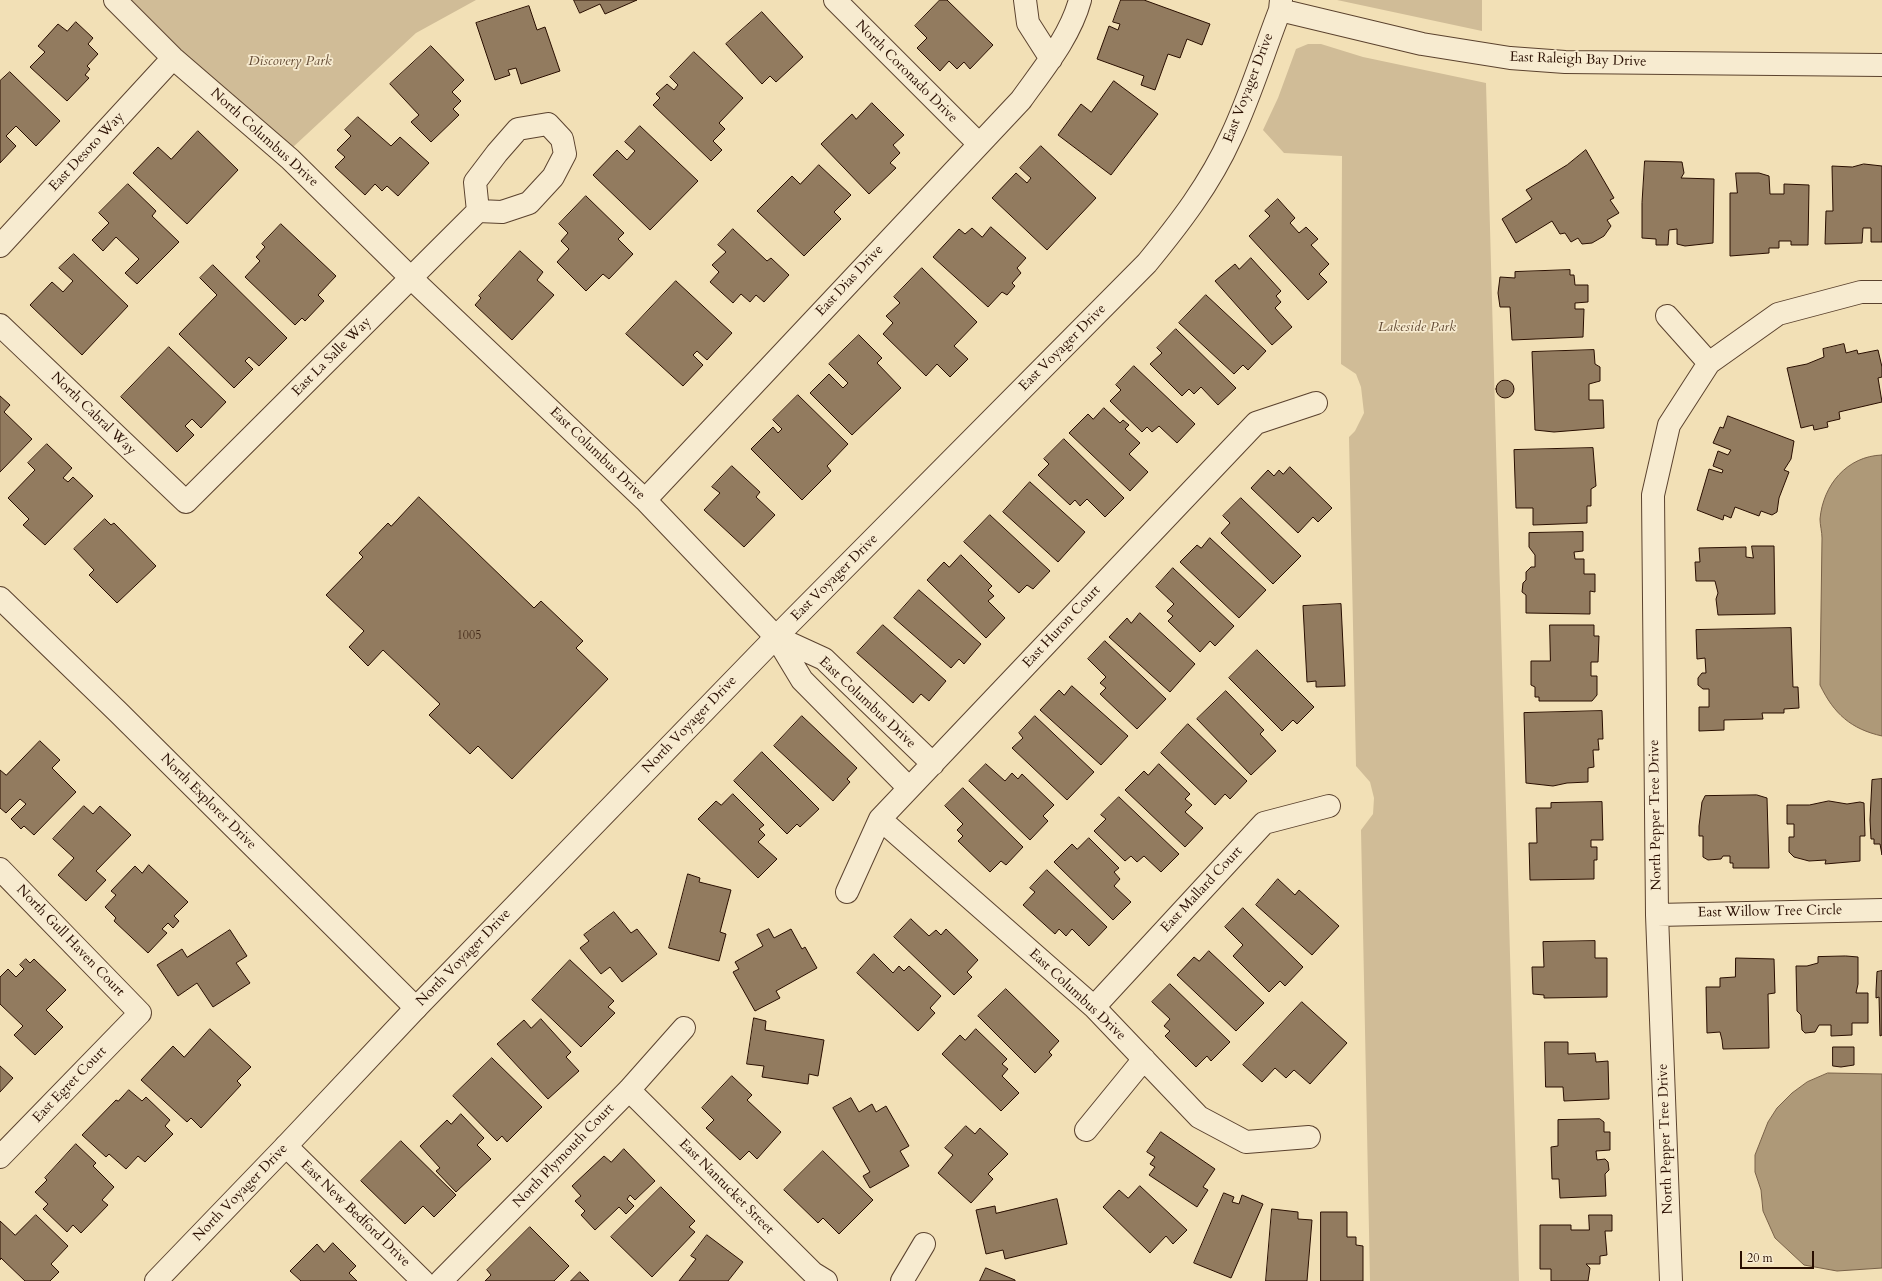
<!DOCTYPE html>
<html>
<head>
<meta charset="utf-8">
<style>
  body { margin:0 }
  #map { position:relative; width:1882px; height:1281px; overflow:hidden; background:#f2e0b6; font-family:Cardo,serif }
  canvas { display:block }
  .scale { position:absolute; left:1740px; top:1251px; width:74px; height:18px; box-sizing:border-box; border:2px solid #290e00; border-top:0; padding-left:5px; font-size:12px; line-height:14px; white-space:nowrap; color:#290e00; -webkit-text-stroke:3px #f7ebd0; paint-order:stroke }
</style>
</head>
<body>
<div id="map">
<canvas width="1882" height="1281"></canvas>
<div class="scale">20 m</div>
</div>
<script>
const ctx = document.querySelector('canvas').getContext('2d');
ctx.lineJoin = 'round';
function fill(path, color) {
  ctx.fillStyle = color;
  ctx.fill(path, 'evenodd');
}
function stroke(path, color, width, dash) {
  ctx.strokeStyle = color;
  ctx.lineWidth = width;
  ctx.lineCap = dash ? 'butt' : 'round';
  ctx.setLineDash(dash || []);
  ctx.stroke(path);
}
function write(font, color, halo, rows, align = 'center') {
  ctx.font = font + ' Cardo,serif';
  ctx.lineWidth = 3.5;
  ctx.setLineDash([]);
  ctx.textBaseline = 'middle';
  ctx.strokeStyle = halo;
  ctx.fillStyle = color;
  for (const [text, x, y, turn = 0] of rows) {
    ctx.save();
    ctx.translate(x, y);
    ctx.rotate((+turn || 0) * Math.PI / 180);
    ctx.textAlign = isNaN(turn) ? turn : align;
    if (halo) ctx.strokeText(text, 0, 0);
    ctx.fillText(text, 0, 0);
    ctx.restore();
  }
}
const green = new Path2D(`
  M129,0h347l-60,33 -124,115 -111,-96z
  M1337,0h145v31z
  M1308,44h13l42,13 123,26 33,1198h-149l-9,-451 12,-16 1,-16 -4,-16 -14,-16 -7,-329 6,-6 9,-18 -3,-26 -5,-13 -15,-10 1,-208 -58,-3 -21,-23 15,-32 18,-49z`);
const water = new Path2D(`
  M1882,455v281c-31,-7 -48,-22 -62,-51l2,-147c0,-6 -2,-13 -2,-19 3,-34 27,-63 62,-64z
  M1828,1073l54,1v194l-45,3 -33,-6 -29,-27 -12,-27 -2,-21 -6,-18v-17l13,-33 9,-14 15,-15 15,-11z`);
const building = new Path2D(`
  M574,0h63l-32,14 -5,-10 -20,9z
  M940,0h7l46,45 -23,24 -6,-7 -7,7 -8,-8 -9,10 -23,-23 10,-10 -12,-12z
  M1121,0h23l66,24 -8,21 -15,-6 -7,19 -12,-4 -13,36 -14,-5 3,-9 -47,-17 12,-33 9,4 2,-6 -7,-2z
  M529,6l8,24 8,-3 15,44 -39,13 -5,-16 -8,2 2,5 -15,5 -19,-57z
  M762,12l41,45 -27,25 -6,-6 -8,8 -36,-40z
  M76,22l17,16 -5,6 10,10 -11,12 3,3 -5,6 4,3 -22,23 -37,-34 15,-15 -7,-6 20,-22 9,7z
  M431,46l33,34 -12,12 9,9 -8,8 6,6 -28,27 -20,-20 8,-7 -29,-31z
  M694,52l49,46 -24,25 6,6 -12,12 9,9 -11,11 -58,-56 7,-7 -4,-4 11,-10 7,6 4,-5 -8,-8z
  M10,72l50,49 -24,25 -20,-20 -10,10 10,10 -16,17v-82z
  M1114,81l44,33 -47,61 -53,-40 23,-31 10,8z
  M872,103l32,32 -11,10 7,8 -10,10 6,5 -27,26 -48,-50 31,-30 4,5z
  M358,117l33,29 9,-9 29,26 -31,33 -11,-10 -5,5 -7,-7 -10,11 -30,-28 10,-10 -8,-7 14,-14 -6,-6z
  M640,126l58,55 -48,49 -57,-55 24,-25 10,10 8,-9 -10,-9z
  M198,131l40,39 -51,54 -54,-51 25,-26 13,12z
  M1041,146l55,52 -49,52 -55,-52 24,-25 11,10 4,-5 -11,-10z
  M1586,150l28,48 -4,2 9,13 -12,7 4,6 -7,10 -12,7 -10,1 -4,-6 -7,4 -6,-9 -5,1 -8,-13 -36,22 -14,-24 30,-20 -6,-9 41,-25z
  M1645,161l37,1 2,11 -3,5 33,1 -1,64 -28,3 -8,-2v-15l-8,1 -1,15h-12v-6l-14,-1v-35z
  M1864,164l18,2v76h-11v-14h-8l-1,15 -37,1 1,-33h7l-1,-45 20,1z
  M819,165l32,30 -17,17 7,7 -37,37 -47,-45 35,-35 8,8z
  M1736,173h23l10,3 1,18h14v-10l25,1 -1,60h-17v-4h-12v7h-10v5l-39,3v-63h7z
  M128,184l28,27 -4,5 27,26 -42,42 -12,-11 14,-14 -23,-22 -13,14 -11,-11 17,-17 -10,-10z
  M586,196l38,37 -6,6 15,15 -24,25 -6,-5 -17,17 -29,-29 12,-13 -8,-8 7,-8 -9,-9z
  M1278,199l17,19 -5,5 9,10 7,-6 12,12 -7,6 18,19 -10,10 8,8 -19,18 -59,-64 21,-20 -5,-5z
  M281,224l55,52 -18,19 6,6 -19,20 -3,-3 -7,7 -50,-48 15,-16 -4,-4 9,-10 -3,-3z
  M991,227l35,31 -9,10 4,5 -9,10 3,3 -8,9 -5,-3 -14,15 -55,-50 26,-28 6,5 7,-6 10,9z
  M733,229l34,32 4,-3 18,17 -25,27 -8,-7 -6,7 -9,-8 -8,9 -23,-21 9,-10 -7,-7 14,-13 -8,-7z
  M520,251l23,21 -6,8 17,15 -42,45 -37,-35 6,-7 -2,-2z
  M74,254l54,52 -46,49 -52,-50 22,-23 11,10 10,-11 -14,-13z
  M1251,258l30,33 -5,5 5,6 -6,6 17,19 -20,18 -57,-64 20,-17 4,5z
  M213,265l74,73 -28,28 -10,-9 -4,4 8,8 -19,19 -55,-54 38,-39 -17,-17z
  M922,268l55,54 -23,24 14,13 -18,18 -13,-13 -11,12 -43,-42 10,-11 -7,-7 14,-13 -6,-6z
  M1570,270v5h4l1,10h13v17l-13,1v6h9l-1,28 -71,3 -2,-33h-10l-2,-14 2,-16 15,1v-6z
  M676,281l56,52 -25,27 -10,-9 -4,4 10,10 -20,21 -57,-52z
  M1206,295l60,56 -18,19 -5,-5 -9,9 -55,-51z
  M1176,329l60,59 -18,17 -17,-18 -7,7 -5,-5 -7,7 -32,-32 12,-11 -5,-5z
  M859,335l23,23 -5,5 24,25 -49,47 -42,-42 19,-19 14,14 5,-5 -19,-19z
  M1844,344l2,9 11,-3 1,4 20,-4 4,17v10l-4,1 4,24 -43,10 1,7 -13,3 1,5 -14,3 -1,-5 -12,3 -14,-60 20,-4 17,-7 -1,-8z
  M169,347l57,55 -25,26 -9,-9 -7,7 9,9 -17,17 -56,-55z
  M1594,350l1,14 5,3v14l-11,3v16h14l1,28 -50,4 -19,-2 -3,-78z
  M1134,366l61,58 -18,19 -18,-17 -7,6 -5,-5 -5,5 -32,-31 11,-11 -5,-5z
  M1496 389a9 9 0 1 1 18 0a9 9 0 1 1-18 0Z
  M798,395l50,49 -21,22 4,5 -29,29 -51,-51 22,-22 5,6 4,-4 -9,-9z
  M0,396l10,9 -6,7 28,27 -32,33z
  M1104,408l16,15 3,-3 6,5 -4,4 15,14 -11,11 19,18 -18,19 -61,-58 19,-19 5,5z
  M1728,416l66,25 -3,18 -7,11 5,2 -10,26 -2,14 -5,3 -11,-4 -2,5 -24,-9 -4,11 -7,-3 -1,5 -26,-10 12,-41 13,4 1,-3 -10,-4 5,-15 10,4 3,-5 -18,-7 7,-16 3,1z
  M1064,439l60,59 -19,19 -18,-18 -7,7 -5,-6 -5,5 -32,-30 11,-11 -5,-5z
  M47,444l25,24 -9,10 5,4 5,-5 20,19 -48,49 -22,-20 6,-6 -21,-21 27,-28 -7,-7z
  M1593,448l3,38 -5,3v17h-4v17l-54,2v-17h-17l-2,-58z
  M732,466l28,26 -4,5 19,18 -31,32 -40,-37 16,-17 -8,-6z
  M1290,467l42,41 -14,14 -5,-5 -15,16 -47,-45 17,-18 6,6 5,-6 4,4z
  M1030,482l55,50 -27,30 -55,-50z
  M419,497l115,111 7,-7 42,40 -7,7 32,31 -96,100 -34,-33 -8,8 -41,-39 11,-11 -57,-54 -15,16 -19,-19 15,-16 -38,-36 37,-38 -4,-4 29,-30 3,3z
  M1241,498l60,58 -28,28 -52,-51 9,-10 -7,-7z
  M990,515l60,56 -17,18 -6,-4 -8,8 -55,-51z
  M105,519l6,6 3,-2 42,43 -39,37 -28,-28 5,-5 -20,-21z
  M1583,532v19l-9,1 1,7h9v15h11v18l-5,-1v23l-64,-1v-18l-4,-3 1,-9 3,-3v-8l5,-5h4v-12l-6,-8v-14z
  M1210,538l56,52 -27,28 -59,-56 17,-17 4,3z
  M1752,546h22l1,68 -57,1 -2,-16 2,-6 -3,-12h-19l-1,-19h5l-1,-14 47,-1v10l7,1z
  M961,555l31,31 -4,4 6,6 -6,5 17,17 -19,20 -59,-58 17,-18 5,5z
  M1173,568l61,58 -19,20 -5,-5 -10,11 -32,-31 5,-5 -6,-5 7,-7 -18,-17z
  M919,590l62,54 -17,20 -5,-5 -8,9 -57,-50z
  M1341,604l4,82 -29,1v-6l-9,1 -4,-76z
  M1140,613l55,51 -25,28 -61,-55 18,-19 4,5z
  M883,625l63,56 -17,20 -8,-7 -8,9 -56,-50z
  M1550,625h44v11h5l-1,26h-7v14h6v19l-5,6h-53v-4h-4v-10l-4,-2v-24h19z
  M1791,628l2,59h5l1,21 -15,1v4h-22l1,6 -39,1v10l-25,1v-24h10v-18h-6l-5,-4v-7l4,-5h4l-1,-15 -8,1 -1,-29z
  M1105,641l61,58 -29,30 -37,-35 6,-6 -6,-5 6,-6 -18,-18z
  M1257,650l57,57 -17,17 -4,-4 -11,11 -53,-53z
  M1072,686l56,50 -27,29 -61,-55 19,-20 5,5z
  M1226,691l38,39 -4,4 16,17 -25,24 -54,-56z
  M1602,711l1,28h-5l1,11h-6l1,17 -6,1v14l-21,1 -14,3 -27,-3 -2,-70z
  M802,716l55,52 -10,11 3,3 -17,19 -59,-55z
  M1035,716l59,56 -27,28 -55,-52 11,-10 -4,-5z
  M1188,724l59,57 -17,18 -5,-5 -10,11 -54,-52z
  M40,741l20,19 -8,8 24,24 -42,43 -10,-9 -3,3 -10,-10 15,-15 -6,-5 -14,14 -6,-5v-38l6,5z
  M762,752l57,57 -19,18 -3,-3 -10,10 -53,-53z
  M986,764l19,17 7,-8 6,6 4,-5 32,31 -11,11 5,5 -18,19 -61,-59z
  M1159,764l31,30 -5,5 7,6 -7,7 18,16 -18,19 -60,-57 19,-19 4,4z
  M1882,779v76l-2,-11h-6v-5h-3l-1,-19 2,-40z
  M963,788l60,59 -17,18 -5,-4 -11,11 -32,-31 5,-5 -6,-6 6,-6 -18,-18z
  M733,794l31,31 -5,4 6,6 -7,7 19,17 -19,19 -60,-59 18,-18 5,4z
  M1757,795l10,3 2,70h-36v-5h-3v-7h-7l-2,3 -13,1 -5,-3v-21h-4v-10l3,-24 3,-6z
  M1119,797l60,57 -18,18 -17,-16 -7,6 -6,-6 -6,5 -31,-30 12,-12 -5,-4z
  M1829,801l18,3 13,-2 4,1 1,33h-5v25l-35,3 1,-4 -17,1 -15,-4 -5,-5v-15h5v-13h-7v-19h22z
  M1602,802l1,38h-12v7h6v13h-3v19l-64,1 -1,-37h8l-1,-35h15v-5z
  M84,806l9,8 7,-8 31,29 -35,36 10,9 -20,21 -28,-26 16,-17 -21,-19z
  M1089,838l30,30 -5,4 6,7 -6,7 17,16 -18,18 -59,-58 18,-18 5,5z
  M149,865l39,37 -14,14 5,5 -6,7 -5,-5 -6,6 5,4 -19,20 -34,-32 2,-3 -11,-11 11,-12 -5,-4 24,-25 7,7z
  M1047,870l60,57 -18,19 -17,-17 -6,7 -7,-7 -4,5 -32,-29 12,-13 -5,-4z
  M688,874l12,4 -1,4 32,8 -11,42 6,2 -7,27 -50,-13z
  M1278,879l17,16 4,-5 40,36 -27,29 -56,-50z
  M1243,908l60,59 -18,19 -5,-5 -11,11 -36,-36 10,-11 -18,-18z
  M614,912l17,21 6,-4 20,25 -35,28 -12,-15 -9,7 -21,-26 9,-7 -5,-6z
  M911,919l18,17 7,-6 5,5 5,-6 32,31 -11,12 5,5 -18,18 -60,-58z
  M769,929l5,9 17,-9 11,20 3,-2 12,21 -41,23 4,7 -25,13 -22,-39 6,-3 -4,-7 28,-16 -6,-11z
  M230,930l17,26 -11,7 14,20 -37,24 -16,-24 -19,13 -21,-31 25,-16 5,8z
  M1595,941v17h12v39l-63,1v-3l-11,-1 -1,-27h12l-1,-25z
  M1209,951l55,52 -28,28 -59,-56 17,-18 5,4z
  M874,954l19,19 6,-7 5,5 5,-5 32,30 -11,12 5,5 -17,18 -61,-58z
  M1846,956l12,1v27l-2,9h12v30h-16v12l-21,1v-11h-12l-4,7 -10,1 -3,-3 -1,-15 -4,-4 -1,-45h11l11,-3v-6z
  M1736,958l38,1 1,34 -7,1 1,54 -46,1 -1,-9 -2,-8 -13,1 -1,-46h14v-9l15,-1z
  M26,959l4,4 4,-4 32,31 -20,20 17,17 -28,28 -21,-20 9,-9 -23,-22v-27l8,-8 8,8 8,-8 -4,-4z
  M570,960l44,41 -6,6 7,6 -34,34 -49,-47z
  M1882,971v64l-2,1 -1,-39 -3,1v-7l1,-19z
  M1170,984l60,58 -19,19 -4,-5 -11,11 -31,-31 5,-5 -6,-5 6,-7 -18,-17z
  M1006,989l53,52 -10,11 3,3 -17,18 -57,-57z
  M1302,1002l45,41 -37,41 -16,-14 -8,8 -11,-10 -13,14 -19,-17z
  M754,1018l12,3 -1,9 59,10 -6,36 -9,-2 -1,10 -46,-7 2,-11 -17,-2z
  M541,1019l30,33 -5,5 13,14 -31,28 -51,-55 27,-24 7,8z
  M210,1029l41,38 -14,14 4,4 -40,43 -10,-10 -4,4 -46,-42 32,-34 11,11z
  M976,1029l31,30 -5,5 6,5 -6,7 17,17 -18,18 -59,-57 18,-19 5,5z
  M1545,1042h23v12l27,-1 1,9 12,-1 1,38 -45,2 -1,-14h-17z
  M1833,1047h21v18l-13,2 -8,-1z
  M492,1058l50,49 -35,35 -5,-6 -5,5 -44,-45z
  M0,1066l13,12 -13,14z
  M732,1076l20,19 -5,5 34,32 -24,27 -8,-8 -9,9 -34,-32 8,-8 -12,-12z
  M129,1090l13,11 4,-4 24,23 -5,6 8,8 -28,28 -7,-6 -12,13 -17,-15 -3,3 -24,-22 34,-35 2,1z
  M851,1098l8,14 13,-8 4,8 10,-6 23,40 -9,5 9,15 -39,22 -7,-12 7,-4 -37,-64z
  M461,1114l23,24 -7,7 14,14 -35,33 -20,-21 4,-3 -20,-22 27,-26 4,4z
  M1600,1119l4,3v10h6v18l-14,1 1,9 8,-1 3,3 1,8 -4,4 1,22 -46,2 -1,-19h-7l-1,-32 7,-1v-26z
  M966,1126l9,8 5,-6 28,26 -20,20 5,5 -22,24 -33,-30 15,-18 -8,-7z
  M1161,1132l54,37 -12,18 5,3 -11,17 -48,-32 6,-8 -5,-3 5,-7 -8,-5z
  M401,1141l55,54 -22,22 -11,-11 -18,18 -44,-43z
  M76,1144l20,19 -3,3 21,21 -12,13 6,5 -27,28 -8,-8 -6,7 -24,-23 5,-5 -13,-12 12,-12 -2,-2z
  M624,1149l31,32 -20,19 -5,-5 -3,4 7,7 -8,8 -7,-7 -24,23 -14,-15 4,-4 -10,-10 6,-5 -9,-10 32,-30 7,6z
  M823,1151l50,49 -34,34 -16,-16 -5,5 -34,-33z
  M1140,1186l47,44 -14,14 -7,-8 -16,17 -47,-46 16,-17 9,8z
  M661,1187l34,34 -6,6 6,5 -43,45 -41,-40z
  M1224,1193l10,4 -2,5 7,2 3,-9 21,9 -32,74 -37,-15z
  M1057,1199l10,45 -62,15 -2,-9 -17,4 -10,-44 19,-4 1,7z
  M1272,1209l26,3v7l14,1 -5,61h-41z
  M1321,1212h26v25h9v8l7,1v35h-42z
  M36,1215l32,31 -17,18 8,8 -9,9h-25l-24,-23 -1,2v-39l15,14z
  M1589,1215h23v16h-7l2,24 -7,1v8h-14l4,4 -2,13h-37v-12h-11v-44h31v5h18z
  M530,1227l39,39 -15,15h-69l6,-6 -4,-5z
  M707,1235l36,27 -15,19h-49l17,-22 -5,-3z
  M333,1243l23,23 -7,7 8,8h-56l-11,-10 27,-27 7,8z
  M986,1268l29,12v1h-35z
  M580,1272l9,9h-18z`);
const minor = new Path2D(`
  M115,0l58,58 117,101 121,119 234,222 131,137 26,43 107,108
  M835,0l143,143
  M1025,0l3,23 23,36
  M0,246l173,-188
  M1667,316l42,47
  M0,325l186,177 292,-291 24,1 27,-9 24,-26 12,-23 -3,-15 -14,-15 -30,5 -21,24 -22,29 3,29
  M645,500l376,-400c22,-31 49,-63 59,-100
  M0,598l118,114 298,296
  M776,637l48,22 109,105
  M880,819l214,188 105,110 47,25 63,-5
  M0,869l140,144 -140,144
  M847,892l33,-73 376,-396 60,-20
  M1657,915l225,-5
  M1094,1007l170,-184 65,-17
  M629,1090l184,183 13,8
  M1086,1130l58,-71
  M286,1146l137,135
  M441,1281l188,-191 55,-62
  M902,1281l22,-37
  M1671,1281l-14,-366 -4,-420 16,-70 40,-62 69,-49 83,-22h21`);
const tertiary = new Path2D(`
  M1280,10l142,34 88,14 55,4 317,3
  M156,1281l130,-135 130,-138 360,-371 371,-374c32,-39 63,-79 84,-126 19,-40 33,-86 49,-127l1,-10`);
const numberNames = [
  ["1005",469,636]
];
const streetNames = [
  ["East Raleigh Bay Drive",1578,60,2],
  ["North Coronado Drive",906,72,45],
  ["East Voyager Drive",1249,88,-69],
  ["North Columbus Drive",264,138,42],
  ["East Desoto Way",87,152,-47],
  ["East Dias Drive",850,281,-47],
  ["East Voyager Drive",1063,348,-45],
  ["East La Salle Way",332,357,-45],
  ["North Cabral Way",93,414,44],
  ["East Columbus Drive",597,454,44],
  ["East Voyager Drive",835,578,-45],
  ["East Huron Court",1062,627,-47],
  ["East Columbus Drive",867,703,43],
  ["North Voyager Drive",690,725,-46],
  ["North Explorer Drive",208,802,45],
  ["North Pepper Tree Drive",1656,815,-91],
  ["East Mallard Court",1202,890,-47],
  ["East Willow Tree Circle",1770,912,-1],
  ["North Gull Haven Court",70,941,46],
  ["North Voyager Drive",464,958,-46],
  ["East Columbus Drive",1077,995,43],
  ["East Egret Court",70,1085,-46],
  ["North Pepper Tree Drive",1666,1139,-92],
  ["North Plymouth Court",564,1156,-46],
  ["East Nantucket Street",726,1187,45],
  ["North Voyager Drive",241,1193,-46],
  ["East New Bedford Drive",355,1214,44]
];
const parkNames = [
  ["Discovery Park",290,62],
  ["Lakeside Park",1417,328]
];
fill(green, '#d0bc97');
fill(water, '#ae9978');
stroke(water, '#796148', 1);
fill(building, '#927b5f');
stroke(building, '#290e00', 1);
stroke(minor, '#5b422e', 24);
stroke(tertiary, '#5b422e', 24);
stroke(minor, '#f7ebd0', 22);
stroke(tertiary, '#f7ebd0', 22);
write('12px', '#432918', null, numberNames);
write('14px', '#290e00', '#f7ebd0', streetNames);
write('italic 14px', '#634b35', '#f7ebd0', parkNames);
</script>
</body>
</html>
